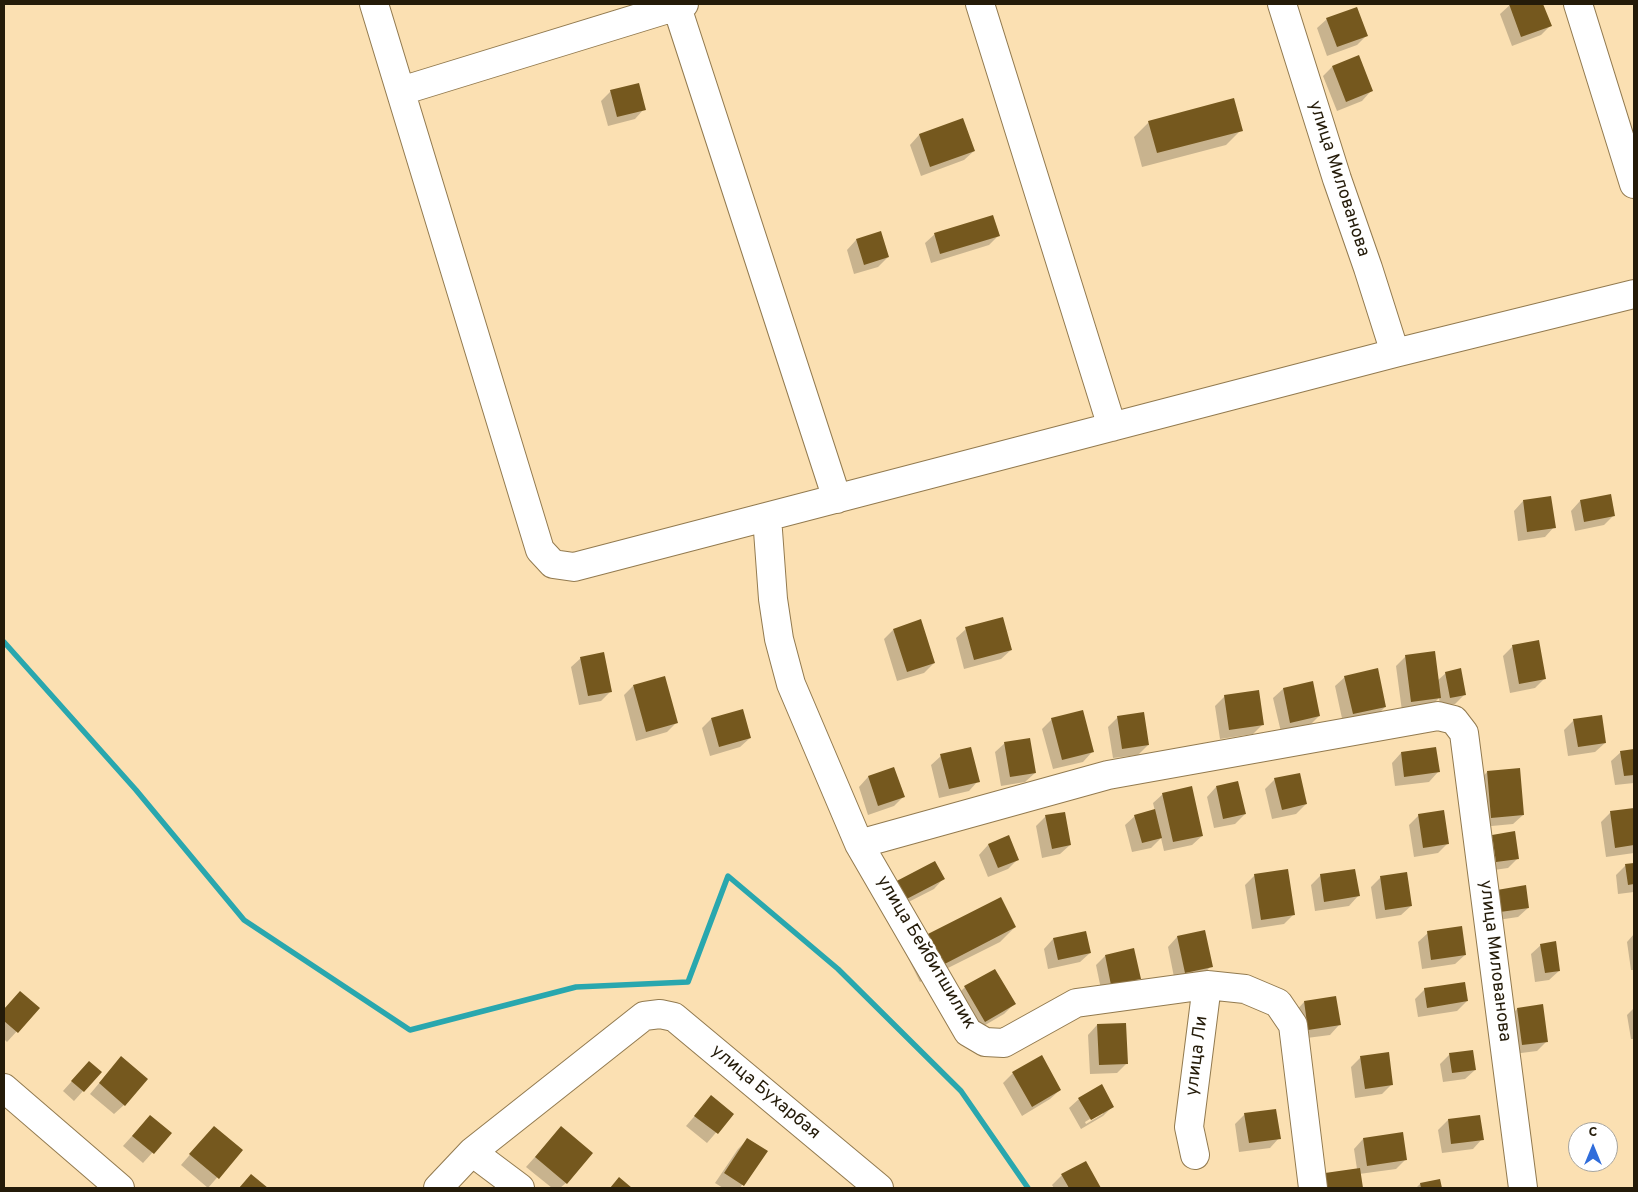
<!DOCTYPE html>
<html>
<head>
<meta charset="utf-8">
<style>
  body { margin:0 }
  #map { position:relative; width:1638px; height:1192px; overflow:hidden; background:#fbe0b2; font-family:Overpass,sans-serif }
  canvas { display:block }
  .frame { position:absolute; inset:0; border:5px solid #241b09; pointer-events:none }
  .north { position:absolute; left:1568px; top:1122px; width:50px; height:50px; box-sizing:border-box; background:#fff; border:1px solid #a7a49d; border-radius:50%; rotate:0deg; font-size:14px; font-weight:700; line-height:20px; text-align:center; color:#241b09 }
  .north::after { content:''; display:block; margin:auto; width:18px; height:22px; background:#306ddb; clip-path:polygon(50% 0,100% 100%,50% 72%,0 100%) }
</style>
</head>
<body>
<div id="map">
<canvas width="1638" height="1192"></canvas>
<div class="frame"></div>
<div class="north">С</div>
</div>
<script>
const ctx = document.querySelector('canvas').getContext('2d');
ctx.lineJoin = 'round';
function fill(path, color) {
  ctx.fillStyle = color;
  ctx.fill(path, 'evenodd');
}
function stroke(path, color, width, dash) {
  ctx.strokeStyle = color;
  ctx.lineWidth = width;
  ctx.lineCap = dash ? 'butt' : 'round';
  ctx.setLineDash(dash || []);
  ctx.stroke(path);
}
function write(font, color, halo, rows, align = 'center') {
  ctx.font = font + ' Overpass,sans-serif';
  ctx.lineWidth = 5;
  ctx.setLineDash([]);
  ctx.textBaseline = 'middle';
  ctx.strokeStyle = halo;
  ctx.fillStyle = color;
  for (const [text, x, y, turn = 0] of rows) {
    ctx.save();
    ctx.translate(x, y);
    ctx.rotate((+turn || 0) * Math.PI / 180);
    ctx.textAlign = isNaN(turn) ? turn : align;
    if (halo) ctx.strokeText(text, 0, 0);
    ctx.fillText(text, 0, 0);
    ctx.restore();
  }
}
const shadow = new Path2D(`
  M1511,4h31l8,22 -9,9 -29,11 -12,-32z
  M1327,19l39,17 -9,9 -30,11 -10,-28z
  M1332,67l39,24 -9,10 -25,10 -14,-35z
  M611,91l33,18 -9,10 -27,7 -7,-25z
  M962,120l12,31 -10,9 -43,16 -11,-31 9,-10z
  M1149,122l92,8 -15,15 -84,22 -8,-30z
  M880,232l8,25 -10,10 -24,7 -7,-24 9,-10z
  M935,234l63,2 -9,9 -58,18 -6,-20z
  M1523,501l31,26 -9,10 -27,4 -4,-30z
  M1580,501l34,14 -10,10 -29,6 -4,-20z
  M966,629l45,21 -10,9 -37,10 -8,-31z
  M893,630l41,33 -10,10 -27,8 -13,-42z
  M1513,646l32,32 -10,10 -25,5 -7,-37z
  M1406,656l31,25 9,-8 18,22 -9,9 -15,3 -1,-9 -9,9 -28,4 -6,-45z
  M581,658l30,33 -10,10 -22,4 -8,-38z
  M1345,677l40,30 -10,10 -32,6 -8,-37z
  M1312,683l7,33 -10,10 -28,6 -8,-34 10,-9z
  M633,686l43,37 -9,9 -31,9 -12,-46z
  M1225,696l38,28 -10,10 -33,5 -5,-33z
  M1118,717l30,28 -10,10 -25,3 -5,-31z
  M711,719l39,19 -10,9 -30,9 -8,-28z
  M1052,719l40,33 -9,10 -30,7 -11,-40z
  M1574,720l31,23 -10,9 -27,4 -4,-26z
  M1005,743l30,30 -10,9 -24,4 -6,-34z
  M1634,750v33l-19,2 -4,-24 10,-9z
  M1401,753l37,19 -9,10 -34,4 -3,-23z
  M941,756l37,25 -9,10 -30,7 -8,-33z
  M894,768l9,29 -9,9 -26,9 -9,-28 9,-10z
  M1487,772l36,43 -10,9 -32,3 -3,-45z
  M1275,779l31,25 -10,10 -24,5 -7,-30z
  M1216,787l29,27 -10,10 -21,4 -7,-31z
  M1163,794l39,42 -10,9 -28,6 -3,-13 -10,10 -19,4 -7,-27 10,-9 20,-5 -2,-8z
  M1634,809v44l-28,4 -5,-35 9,-9z
  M1419,815l29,28 -10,10 -24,4 -5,-32z
  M1046,816l24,29 -10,9 -18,4 -6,-32z
  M1493,836l25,22 -10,10 -21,3 -4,-25z
  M1009,837l9,22 -10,10 -20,8 -9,-22 9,-10z
  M1634,864v28l-16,2 -2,-19 9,-9z
  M1255,875l39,39 -10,10 -32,5 -7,-44z
  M1321,875l37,21 -9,10 -34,5 -4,-26z
  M1381,877l30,29 -10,9 -25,4 -5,-32z
  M943,879l-9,10 -45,23 -9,-17z
  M1488,900l40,8 -10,9 -27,4z
  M1015,927l-15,15 -80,40 -14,-28 15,-15z
  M1204,932l7,34 -9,10 -27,6 -7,-35 9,-10z
  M1428,933l37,22 -10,9 -33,5 -4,-27z
  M1634,934v36h-3l-4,-28z
  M1053,939l37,14 -10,9 -32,7 -4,-20z
  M1541,945l18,26 -10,9 -14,2 -4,-28z
  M1105,956l34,22 -9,10 -28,6 -6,-29z
  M965,987l49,17 -10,10 -29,17 -20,-34z
  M1425,989l42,12 -10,10 -39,6 -3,-18z
  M11,1002l27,6 -31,34 -3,-3v-29z
  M1304,1002l35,23 -9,10 -31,4 -4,-27z
  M1634,1008v31h-3l-4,-24z
  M1517,1009l30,32 -10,10 -24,3 -5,-35z
  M1097,1025l30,38 -10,10 -27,1 -2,-39z
  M1450,1054l25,16 -10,9 -22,3 -3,-18z
  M1361,1057l31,27 -10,10 -27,4 -4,-31z
  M112,1068l12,37 -10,9 -24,-20z
  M80,1072h20l-26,29 -11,-10z
  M1013,1073l47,17 -10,9 -28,17 -19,-33z
  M711,1097l21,17 -25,29 -21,-17z
  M1079,1099l34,7 -10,10 -22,13 -12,-21zM1103,1111v3l-17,10 -1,-2z
  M1245,1114l34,24 -9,10 -31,4 -4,-28z
  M1448,1120l34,19 -9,10 -31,4 -4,-23z
  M141,1126l29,7 -27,30 -20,-17z
  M214,1127l27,23 -33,38 -27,-23z
  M552,1138l14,45 -6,5h-8l-26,-21z
  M748,1139l18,12 -26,37h-17l-8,-5 23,-34z
  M1363,1139l43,20 -10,10 -37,5 2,14h-44l-1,-5 10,-9 31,-5 -3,-20z
  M1086,1163l14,25h-46l-2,-3 10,-10z
  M1439,1181l1,7h-24l4,-4z`);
const stream = new Path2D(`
  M4,642l132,148 108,130 166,110 166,-43 112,-5 40,-106 110,93 123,122 67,97`);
const building = new Path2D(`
  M1509,4h34l9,22 -31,11z
  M1357,7l11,29 -31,11 -11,-29z
  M1359,55l14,36 -27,11 -14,-36z
  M639,83l7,27 -29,7 -7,-27z
  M1234,98l9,33 -86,22 -9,-32z
  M963,118l12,33 -45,16 -11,-33z
  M993,215l7,21 -60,18 -6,-21z
  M881,231l8,26 -25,8 -8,-26z
  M1611,494l4,22 -31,6 -4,-22z
  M1551,496l5,32 -29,4 -4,-32z
  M1003,617l9,33 -38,10 -9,-33z
  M921,619l14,44 -28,9 -14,-43z
  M1539,640l7,39 -27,5 -7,-39z
  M1435,651l6,47 -30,4 -6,-47z
  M604,652l8,40 -24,4 -8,-39z
  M1378,668l8,39 -33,7 -9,-38z
  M1461,668l5,27 -16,3 -5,-26z
  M665,676l13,47 -32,9 -13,-47z
  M1313,681l7,35 -30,7 -7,-35z
  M1259,690l5,35 -35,5 -5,-35z
  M743,709l8,29 -32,9 -8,-29z
  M1083,710l11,42 -32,8 -11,-42z
  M1144,712l5,33 -27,4 -5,-33z
  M1602,715l4,28 -28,4 -5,-28z
  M1030,738l6,35 -26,4 -6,-35z
  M971,747l9,35 -31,7 -9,-35z
  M1436,747l4,25 -36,5 -3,-25z
  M1634,749v26l-10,1 -4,-25z
  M894,767l11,30 -27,9 -10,-30z
  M1520,768l4,47 -33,3 -4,-47z
  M1300,773l7,31 -25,6 -8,-32z
  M1238,781l8,33 -23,5 -7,-33z
  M1192,786l11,50 -30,6 -11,-49z
  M1634,808v37l-19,3 -5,-37z
  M1155,809l7,29 -20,5 -8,-28z
  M1444,810l5,34 -26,4 -5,-34z
  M1065,812l6,33 -19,4 -7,-34z
  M1515,831l4,28 -23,3 -4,-27z
  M1009,835l10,25 -21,8 -10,-24z
  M935,861l10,18 -46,24 -10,-18z
  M1634,863v21l-6,1 -3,-21z
  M1288,869l7,46 -34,5 -7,-46z
  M1355,869l5,27 -36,6 -4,-28z
  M1407,872l5,34 -27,4 -5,-34z
  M1526,885l3,23 -29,4 -3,-22z
  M1001,897l15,30 -81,42 -15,-31z
  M1462,926l4,29 -35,5 -4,-29z
  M1205,930l8,37 -28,6 -8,-37z
  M1086,931l5,22 -33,7 -5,-22z
  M1556,941l4,30 -15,2 -5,-29z
  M1134,948l7,31 -30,6 -6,-30z
  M995,969l21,35 -31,18 -21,-36z
  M1465,982l3,19 -41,7 -3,-20z
  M20,991l20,17 -22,25 -14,-12v-12z
  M1336,996l5,29 -33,5 -4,-29z
  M1543,1004l5,38 -26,3 -5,-37z
  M1126,1023l2,41 -29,1 -2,-41z
  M1473,1050l3,20 -24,3 -3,-20z
  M1389,1052l4,33 -28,4 -5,-33z
  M1042,1055l19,35 -29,17 -20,-35z
  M121,1056l27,23 -23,27 -26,-23z
  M89,1061l13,11 -18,20 -13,-11z
  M1102,1084l12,23 -23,13 -13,-22z
  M711,1095l23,19 -16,20 -24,-18z
  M1276,1109l5,30 -32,4 -5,-30z
  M150,1115l22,18 -18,21 -22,-18z
  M1480,1115l4,25 -33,4 -3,-25z
  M214,1126l29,24 -24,29 -30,-25z
  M561,1126l32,27 -26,31 -32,-27z
  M1403,1132l4,28 -40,6 -4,-28z
  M747,1138l21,13 -24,35 -20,-13z
  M1086,1161l15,27h-32l-8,-14z
  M1360,1168l3,20h-36l-2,-15z
  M251,1174l17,14h-29z
  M619,1177l13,11h-22z
  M1440,1179l2,9h-21l-1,-5z`);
const minor = new Path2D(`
  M374,4l166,546 13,14 21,3 821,-214 239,-59
  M676,4l161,495
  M980,4l132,423
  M1282,4l55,175 31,89 27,85
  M1578,4l56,180
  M401,91l283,-87
  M767,517l6,82 6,40 12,45 68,160 109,188 17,10 19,1 72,-40 131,-18 38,4 33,14 15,22 20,163
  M859,844l249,-69 330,-59 16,4 10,13 59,455
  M4,1088l116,100
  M472,1152l48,36
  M1195,1155l-6,-28 18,-142
  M438,1188l34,-36 172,-136 16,-2 14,3 205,171`);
const streetNames = [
  ["улица Милованова",1338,179,72],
  ["улица Бейбитшилик",925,953,59],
  ["улица Милованова",1494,961,83],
  ["улица Ли",1198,1056,-83],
  ["улица Бухарбая",765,1093,40]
];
fill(shadow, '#0003');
stroke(stream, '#29a7ae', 5.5);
fill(building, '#75581e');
stroke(minor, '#927a4f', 30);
stroke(minor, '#fff', 28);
write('18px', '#241b09', '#fff', streetNames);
</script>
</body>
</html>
